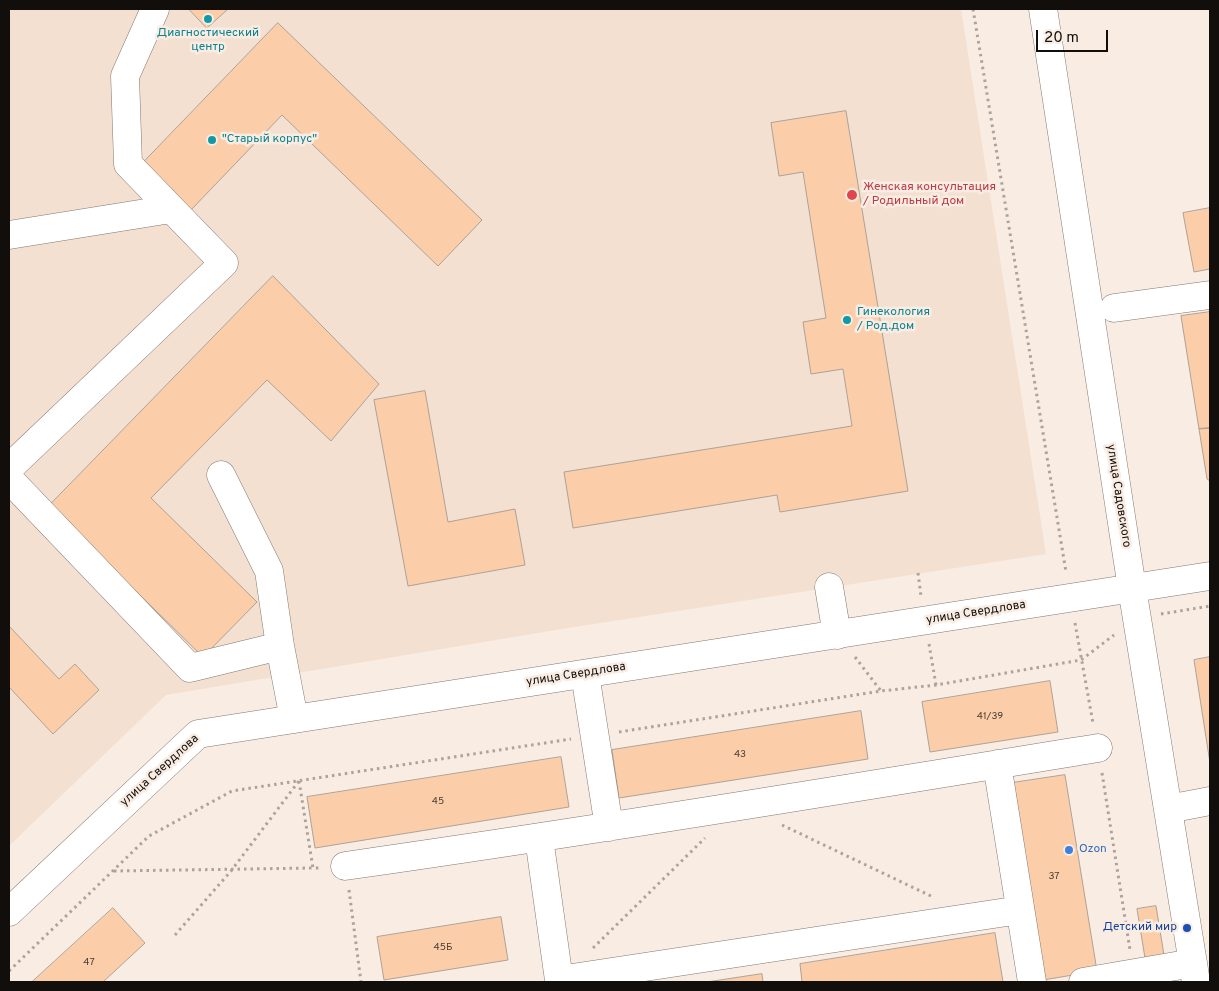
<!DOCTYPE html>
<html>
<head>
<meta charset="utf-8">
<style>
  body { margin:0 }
  #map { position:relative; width:1219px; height:991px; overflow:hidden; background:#f8ece3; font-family:Overpass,sans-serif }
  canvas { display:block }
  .frame { position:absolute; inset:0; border:10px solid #120e0b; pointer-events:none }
  .scale { position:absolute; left:1036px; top:30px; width:72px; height:22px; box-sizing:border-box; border:2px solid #120e0b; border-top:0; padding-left:6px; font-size:15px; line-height:18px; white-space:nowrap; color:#120e0b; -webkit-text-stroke:4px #f8ece3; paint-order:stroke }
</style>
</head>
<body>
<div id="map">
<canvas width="1219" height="991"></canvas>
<div class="frame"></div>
<div class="scale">20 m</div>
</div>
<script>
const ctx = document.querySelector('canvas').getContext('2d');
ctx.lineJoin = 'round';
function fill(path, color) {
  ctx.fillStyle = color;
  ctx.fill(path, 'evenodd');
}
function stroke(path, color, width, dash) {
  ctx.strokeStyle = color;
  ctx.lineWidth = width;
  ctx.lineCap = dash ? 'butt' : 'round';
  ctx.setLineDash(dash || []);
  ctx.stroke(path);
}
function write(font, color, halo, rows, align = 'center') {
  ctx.font = font + ' Overpass,sans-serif';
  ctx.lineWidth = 5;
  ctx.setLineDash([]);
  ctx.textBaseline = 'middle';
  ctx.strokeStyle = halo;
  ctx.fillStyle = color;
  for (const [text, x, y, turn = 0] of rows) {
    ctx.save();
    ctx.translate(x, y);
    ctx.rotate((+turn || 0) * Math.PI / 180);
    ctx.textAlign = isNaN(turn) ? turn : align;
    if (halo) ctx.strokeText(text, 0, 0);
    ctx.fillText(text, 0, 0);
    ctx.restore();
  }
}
const built = new Path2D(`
  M9,9h952l85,545 -478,74 -402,67 -157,151z`);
const building = new Path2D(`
  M189,9h39l-21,19z
  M278,23l204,197 -44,46 -156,-151 -93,97 -48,-47z
  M846,111l62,380 -128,21 -3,-17 -204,33 -9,-56 288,-46 -9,-57 -32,5 -8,-52 23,-4 -23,-146 -24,4 -8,-53z
  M1210,208v61l-16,3 -11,-59z
  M273,276l106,108 -48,57 -64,-61 -116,118 106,104 -54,55 -154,-151z
  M1210,312v116l-11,1 -18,-113z
  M425,391l23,131 67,-13 10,56 -117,21 -34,-186z
  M1210,428v53l-3,-2 -8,-50z
  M9,626l50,53 16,-15 24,26 -46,44 -44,-47z
  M1210,657v106l-16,-103z
  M1050,681l8,51 -128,20 -8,-50z
  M861,711l7,48 -249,39 -7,-48z
  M561,757l8,50 -254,41 -8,-51z
  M1065,775l32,196 -54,9 -31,-197z
  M1156,906l8,49 -19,3 -8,-49z
  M113,908l32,35 -42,39h-71z
  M501,917l7,43 -124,20 -7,-43z
  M995,933l8,49h-201l-2,-18z
  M762,974l1,8h-56z`);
const path = new Path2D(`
  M973,9l93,563
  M918,573l3,23
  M1161,614l49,-8
  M1075,623l18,100
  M929,644l7,41
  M855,657l26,34
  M619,732l262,-41 55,-6 145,-25 33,-25
  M1102,773l28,177
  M299,781l14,87h8
  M782,825l151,72
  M114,871l199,-3
  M349,890l12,92
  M175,935l56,-64 68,-90
  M593,948l112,-110
  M9,971l140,-135 83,-45 339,-52`);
const minor = new Path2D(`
  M1043,9l89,579 64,394
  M9,235l162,-26
  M1114,308l96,-13
  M9,468l215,-205 -96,-99 -3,-88 30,-67
  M221,475l48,96 11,75
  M9,479l181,189 90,-22 14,73
  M829,587l8,48
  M585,674l24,153
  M997,764l35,218
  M1168,809l42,-8
  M539,838l20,142 461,-70
  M345,866c252,-36 502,-77 753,-118
  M9,912l189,-178 1012,-158
  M1083,982l110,-19`);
const markers = [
  [208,19,5,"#0f9aa8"],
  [212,140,5,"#0f9aa8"],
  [852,195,6,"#e0444e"],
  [847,320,5,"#0f9aa8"],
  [1069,850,5,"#3f7fe0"],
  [1187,928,5,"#1a4fb4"]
];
const numberNames = [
  ["41/39",990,717],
  ["43",740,755],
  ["45",438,802],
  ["37",1054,877],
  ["45Б",443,948],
  ["47",89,963]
];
const cultureNames = [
  ["Диагностический",208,34,"center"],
  ["центр",208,48,"center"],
  ["\"Старый корпус\"",222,140],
  ["Гинекология",857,313],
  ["/ Род.дом",857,327]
];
const healthNames = [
  ["Женская консультация",863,188],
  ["/ Родильный дом",863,202]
];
const streetNames = [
  ["улица Садовского",1118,496,81],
  ["улица Свердлова",976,613,-9],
  ["улица Свердлова",576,675,-9],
  ["улица Свердлова",160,771,-42]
];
const shopNames = [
  ["Ozon",1079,850]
];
const transitNames = [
  ["Детский мир",1177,928]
];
fill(built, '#f3e0d1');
fill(building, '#fbcda8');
stroke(building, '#ada299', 1);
stroke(minor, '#837870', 29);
stroke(path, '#aca39c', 3, [2.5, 4]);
stroke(minor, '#fff', 28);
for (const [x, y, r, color] of markers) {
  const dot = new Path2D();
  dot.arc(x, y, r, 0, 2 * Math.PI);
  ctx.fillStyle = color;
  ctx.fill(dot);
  stroke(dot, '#f8ece3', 2);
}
write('10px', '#4c3e32', null, numberNames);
write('12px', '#0d838f', '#f8ece3', cultureNames, 'left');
write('12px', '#be3a42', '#f8ece3', healthNames, 'left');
write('12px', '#120e0b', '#f8ece3', streetNames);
write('12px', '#366cbe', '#f8ece3', shopNames, 'left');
write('12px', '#164399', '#f8ece3', transitNames, 'right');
</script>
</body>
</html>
